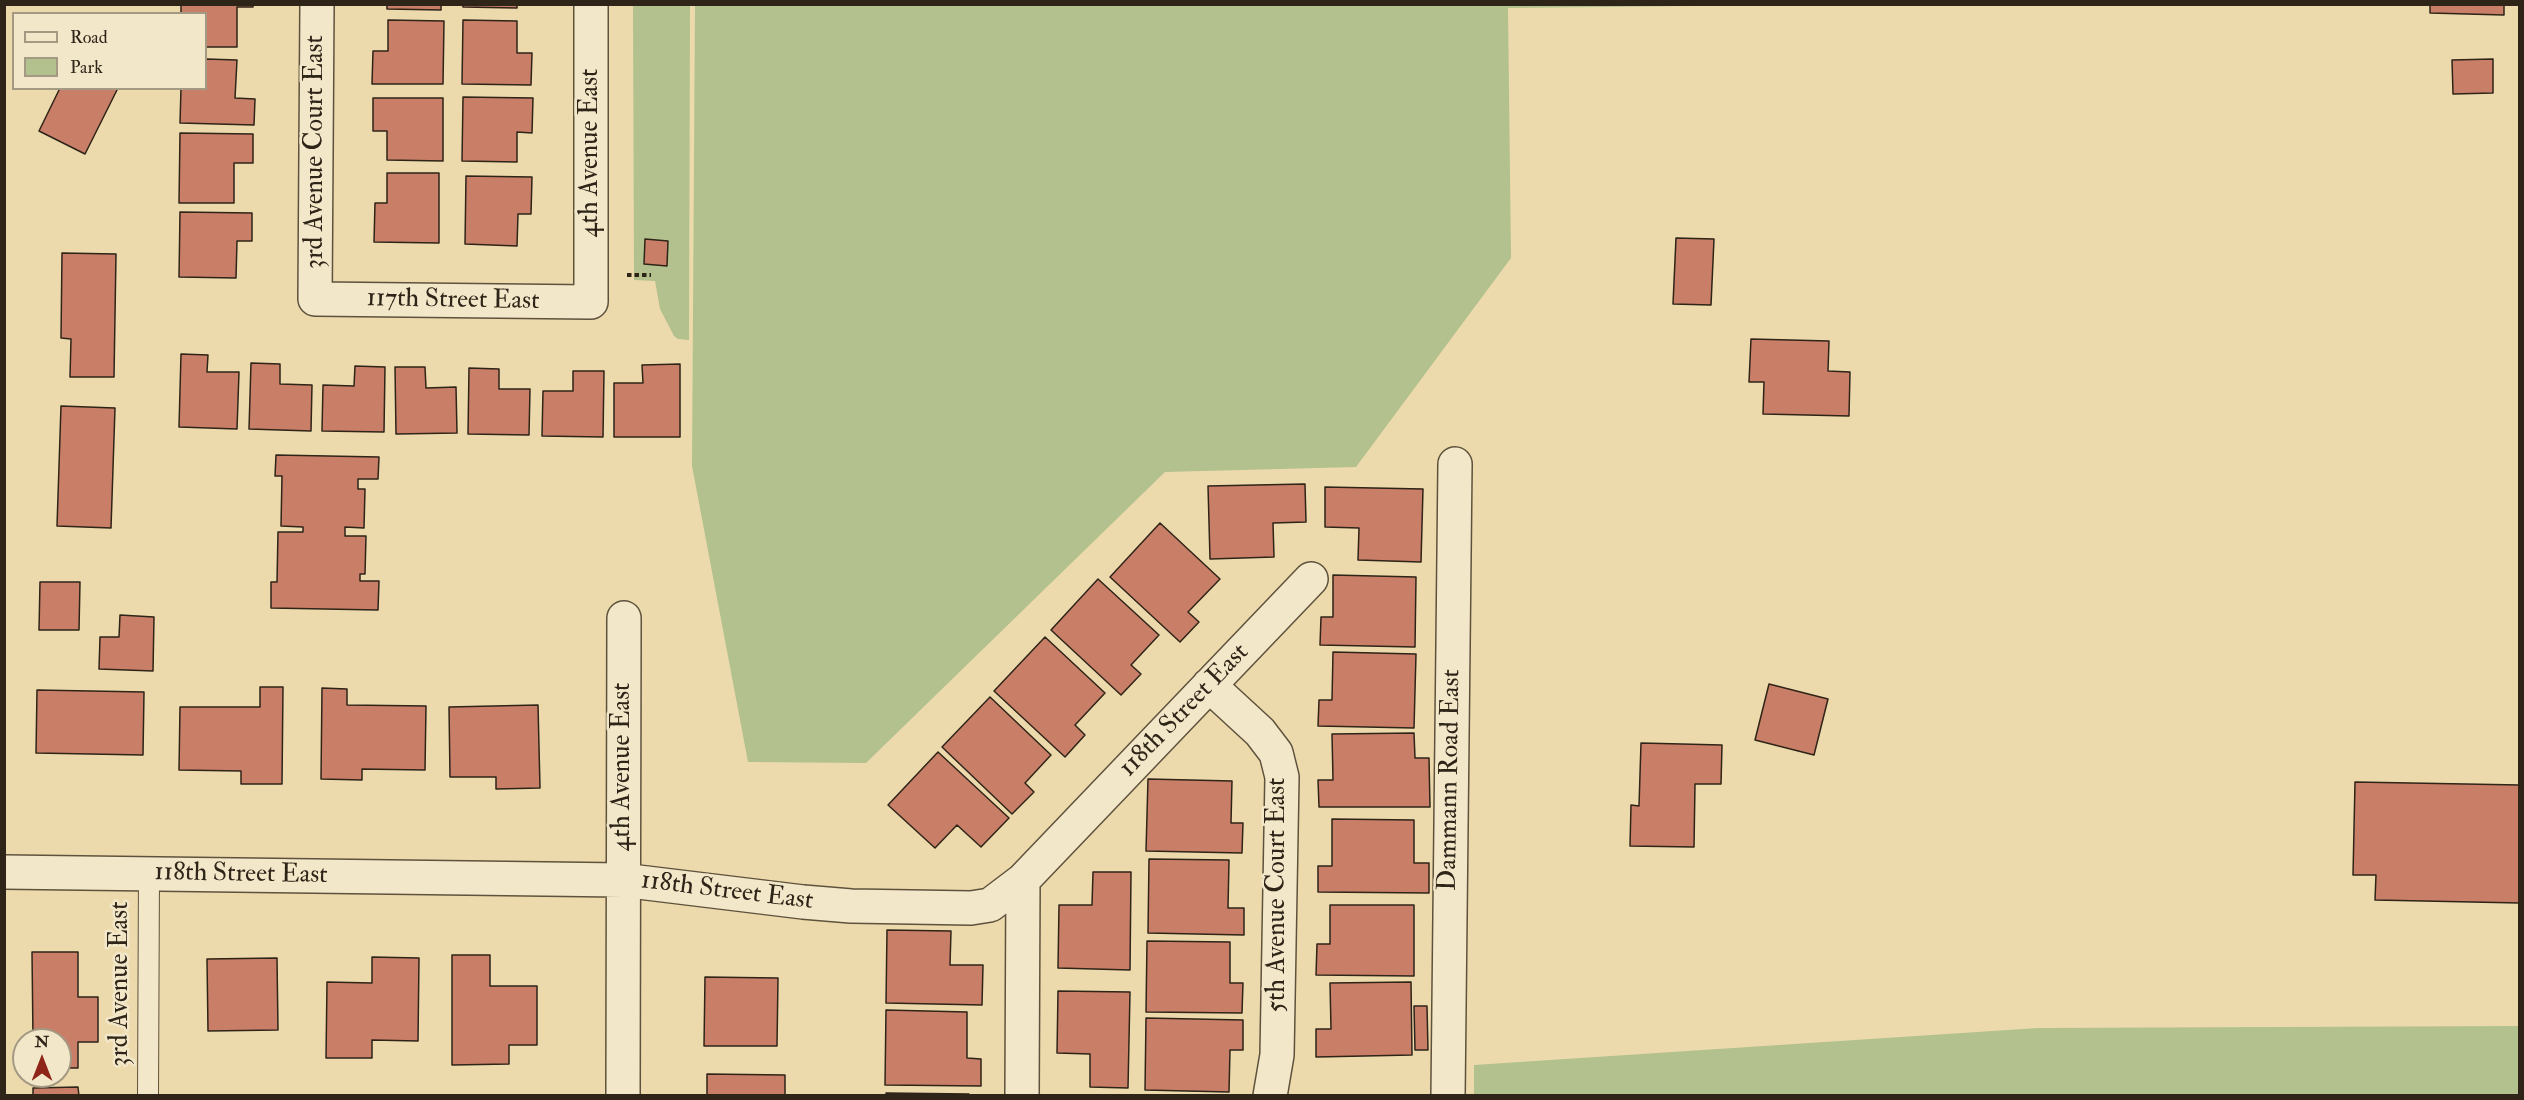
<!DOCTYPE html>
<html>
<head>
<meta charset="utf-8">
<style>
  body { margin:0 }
  #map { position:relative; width:2524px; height:1100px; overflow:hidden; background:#eddaac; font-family:"IM FELL Double Pica",serif }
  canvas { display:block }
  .frame { position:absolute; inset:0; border:6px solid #2e2418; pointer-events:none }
  .legend { position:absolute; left:12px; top:12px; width:195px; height:78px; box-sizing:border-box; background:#f3e7c9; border:2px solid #a49982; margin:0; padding:8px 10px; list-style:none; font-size:18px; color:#2e2418 }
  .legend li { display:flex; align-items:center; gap:12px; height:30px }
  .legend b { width:30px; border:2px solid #a49982 }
  .north { position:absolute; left:12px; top:1028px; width:60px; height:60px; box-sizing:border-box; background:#f3e7c9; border:2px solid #a49982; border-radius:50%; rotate:0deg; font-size:16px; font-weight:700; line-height:24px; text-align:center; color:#2e2418 }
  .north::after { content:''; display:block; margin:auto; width:21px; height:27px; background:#8f2418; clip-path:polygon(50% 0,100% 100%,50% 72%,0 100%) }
</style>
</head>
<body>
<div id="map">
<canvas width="2524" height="1100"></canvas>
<div class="frame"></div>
<ul class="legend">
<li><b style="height:8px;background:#f3e7c9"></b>Road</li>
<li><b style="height:16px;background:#b2c18e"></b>Park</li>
</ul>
<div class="north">N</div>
</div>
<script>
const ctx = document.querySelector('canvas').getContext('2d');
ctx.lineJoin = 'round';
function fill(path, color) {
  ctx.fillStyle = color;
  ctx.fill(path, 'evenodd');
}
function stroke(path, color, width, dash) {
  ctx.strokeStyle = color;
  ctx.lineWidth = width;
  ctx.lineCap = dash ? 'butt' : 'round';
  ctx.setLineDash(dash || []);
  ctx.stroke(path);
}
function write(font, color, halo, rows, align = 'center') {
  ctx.font = font + ' "IM FELL Double Pica",serif';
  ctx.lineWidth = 5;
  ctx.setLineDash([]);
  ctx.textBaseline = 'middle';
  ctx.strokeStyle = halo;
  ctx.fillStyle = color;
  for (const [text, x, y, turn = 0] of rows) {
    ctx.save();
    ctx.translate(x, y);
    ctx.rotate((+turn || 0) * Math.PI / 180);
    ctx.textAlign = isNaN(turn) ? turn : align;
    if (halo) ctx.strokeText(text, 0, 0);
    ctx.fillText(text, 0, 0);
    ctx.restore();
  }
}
const green = new Path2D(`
  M633,5h57l-1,335 -11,-1 -4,-3 -14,-27 -5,-28 -21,-1z
  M695,5v-1l1093,1 -280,3 3,250 -155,209 -191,5 -299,291 -118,-1 -56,-296z
  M2519,1026v69h-1045v-30l564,-37z`);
const building = new Path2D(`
  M181,4h72v3h-16v40h-31v-33h-25z
  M387,4h54v6l-54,-1z
  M463,4h54v4l-54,-1z
  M2430,4h90v1h-16v10l-74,-2z
  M388,20l56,1 -1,63h-71l1,-33h15z
  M463,20l54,1v32h15l-1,32 -69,-1z
  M206,59l31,1 -2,38 20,1 -1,26 -74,-2 1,-35h25z
  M2493,59v34l-40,1 -1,-34z
  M60,88h58l-33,66 -46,-23z
  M463,97l70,1 -1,35 -15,-1v30l-55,-1z
  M373,98h70v63l-56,-1v-29h-14z
  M180,133l73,1v29h-19v40h-55z
  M387,173h52v70l-65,-1 1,-39h12z
  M466,176l66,1 -1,37h-13l-1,32 -52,-2z
  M180,212l72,1v28h-15l-1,37 -57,-1z
  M1676,238l38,1 -3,66 -38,-1z
  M645,239l23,2 -1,25 -23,-2z
  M62,253l54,1 -2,123h-44l1,-38 -10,-1z
  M1751,339l78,2 -1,30 22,1 -1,44 -86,-2 1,-32h-15z
  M181,354l27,1 -1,17h32l-2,57 -58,-2z
  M251,363l29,1v20l32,1 -1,46 -62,-2z
  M680,364v73h-66v-54h29l-1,-18z
  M355,366l30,1 -1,65 -62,-1 1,-46 31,1z
  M395,367h30l1,21 30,-1 1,46 -61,1z
  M469,368l30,1v20h31l-1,46 -61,-1z
  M573,371h31l-1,66 -61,-1 1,-45h30z
  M61,406l54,2 -4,120 -54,-2z
  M276,455l103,2 -1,22h-20v10h7l-1,39 -19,-1v9h21l-1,38h-5v7h19l-1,29 -107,-2v-26h6l1,-50h25v-5l-22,-1 1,-50h-7z
  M1305,484l1,38 -33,1 1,34 -64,2 -2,-73z
  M1325,487l98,2 -2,73 -63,-2 1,-32 -34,-1z
  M1160,523l60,56 -32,33 11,10 -19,20 -70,-65z
  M1333,575l83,2 -1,70 -95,-2 1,-28h12z
  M1098,579l61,56 -28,30 10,9 -20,21 -70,-65z
  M40,582h40l-1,48h-40z
  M120,615l34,2 -1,54 -54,-2 1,-32h19z
  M1045,637l60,56 -30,32 10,10 -20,22 -71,-66z
  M1333,652l83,2 -2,74 -96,-2 1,-26h13z
  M1769,684l59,15 -14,56 -59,-15z
  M260,687h23l-1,97h-41v-13l-62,-1 1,-63h80z
  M322,688l25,1v16l79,1 -1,64 -63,-1v11l-41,-1z
  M37,690l107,2 -1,63 -107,-2z
  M990,697l61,58 -26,28 9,9 -22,22 -70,-67z
  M538,705l2,83 -44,1v-12h-46l-1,-70z
  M1414,733l1,25h14l1,49h-111l-1,-27h15l-1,-46z
  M1641,743l81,2 -1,39h-26l-1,63 -64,-1 1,-41 8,1z
  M938,752l71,66 -28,29 -24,-22 -22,23 -47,-43z
  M1148,779l84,2 -1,42h12l-1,30 -96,-2z
  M2355,782l165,3v118l-145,-3 1,-25h-23z
  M1332,819l82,1v43h15v30l-111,-1v-26h14z
  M1149,859l80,1 -1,48h16v27l-96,-2z
  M1093,872h38l-1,98 -72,-2 1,-63h33z
  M1330,905h84v71l-98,-1 1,-31h13z
  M887,930l64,1 -1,34h33l-1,40 -96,-2z
  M1147,941l83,1v41h13l-1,30 -96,-1z
  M32,952h46v45h20v45h-20v26h-18v-28h-27z
  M452,955h38v31h47v59h-28v19l-57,1z
  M372,957l47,1 -1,83 -46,-1v18h-46l1,-76 45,1z
  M277,958l1,72 -70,1 -1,-72z
  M705,977l73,1 -1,68h-73z
  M1411,982l1,73 -96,2v-28h15l-1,-46z
  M1058,991l72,1 -2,96 -38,-1v-33l-33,-1z
  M1414,1006h13l1,44h-13z
  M886,1010l81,2v46l14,1v27l-96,-1z
  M1146,1018l97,2v30h-13l-1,42 -84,-2z
  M707,1074l78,1v21h-78z
  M78,1087l1,9h-46v-8z
  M886,1093l83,1v2h-83z`);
const path = new Path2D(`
  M627,275h24`);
const service = new Path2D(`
  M148,1096l1,-223`);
const minor = new Path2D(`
  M317,4l-2,295 276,3v-298
  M1209,685l51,47 16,21 6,24 -5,278 -7,41
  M4,872l618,8 181,22 48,4 120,2 19,-3 33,-25 288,-301
  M623,1096l1,-478
  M1022,1096l1,-216
  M1448,1096l7,-632`);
const streetNames = [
  ["3rd Avenue Court East",316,152,-90],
  ["4th Avenue East",591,153,-90],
  ["117th Street East",453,301,1],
  ["118th Street East",1185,711,-46],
  ["4th Avenue East",623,767,-90],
  ["Dammann Road East",1451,780,-89],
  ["118th Street East",241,875,1],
  ["118th Street East",727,892,7],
  ["5th Avenue Court East",1278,895,-90],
  ["3rd Avenue East",121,984,-90]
];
fill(green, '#b2c18e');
fill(building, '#c97e67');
stroke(building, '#2e2418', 1.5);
stroke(service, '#5e523d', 22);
stroke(minor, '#5e523d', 36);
stroke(path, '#2e2418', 4, [4.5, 3]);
stroke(service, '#f3e7c9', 20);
stroke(minor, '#f3e7c9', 33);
write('26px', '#2e2418', '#f3e7c9', streetNames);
</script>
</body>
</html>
